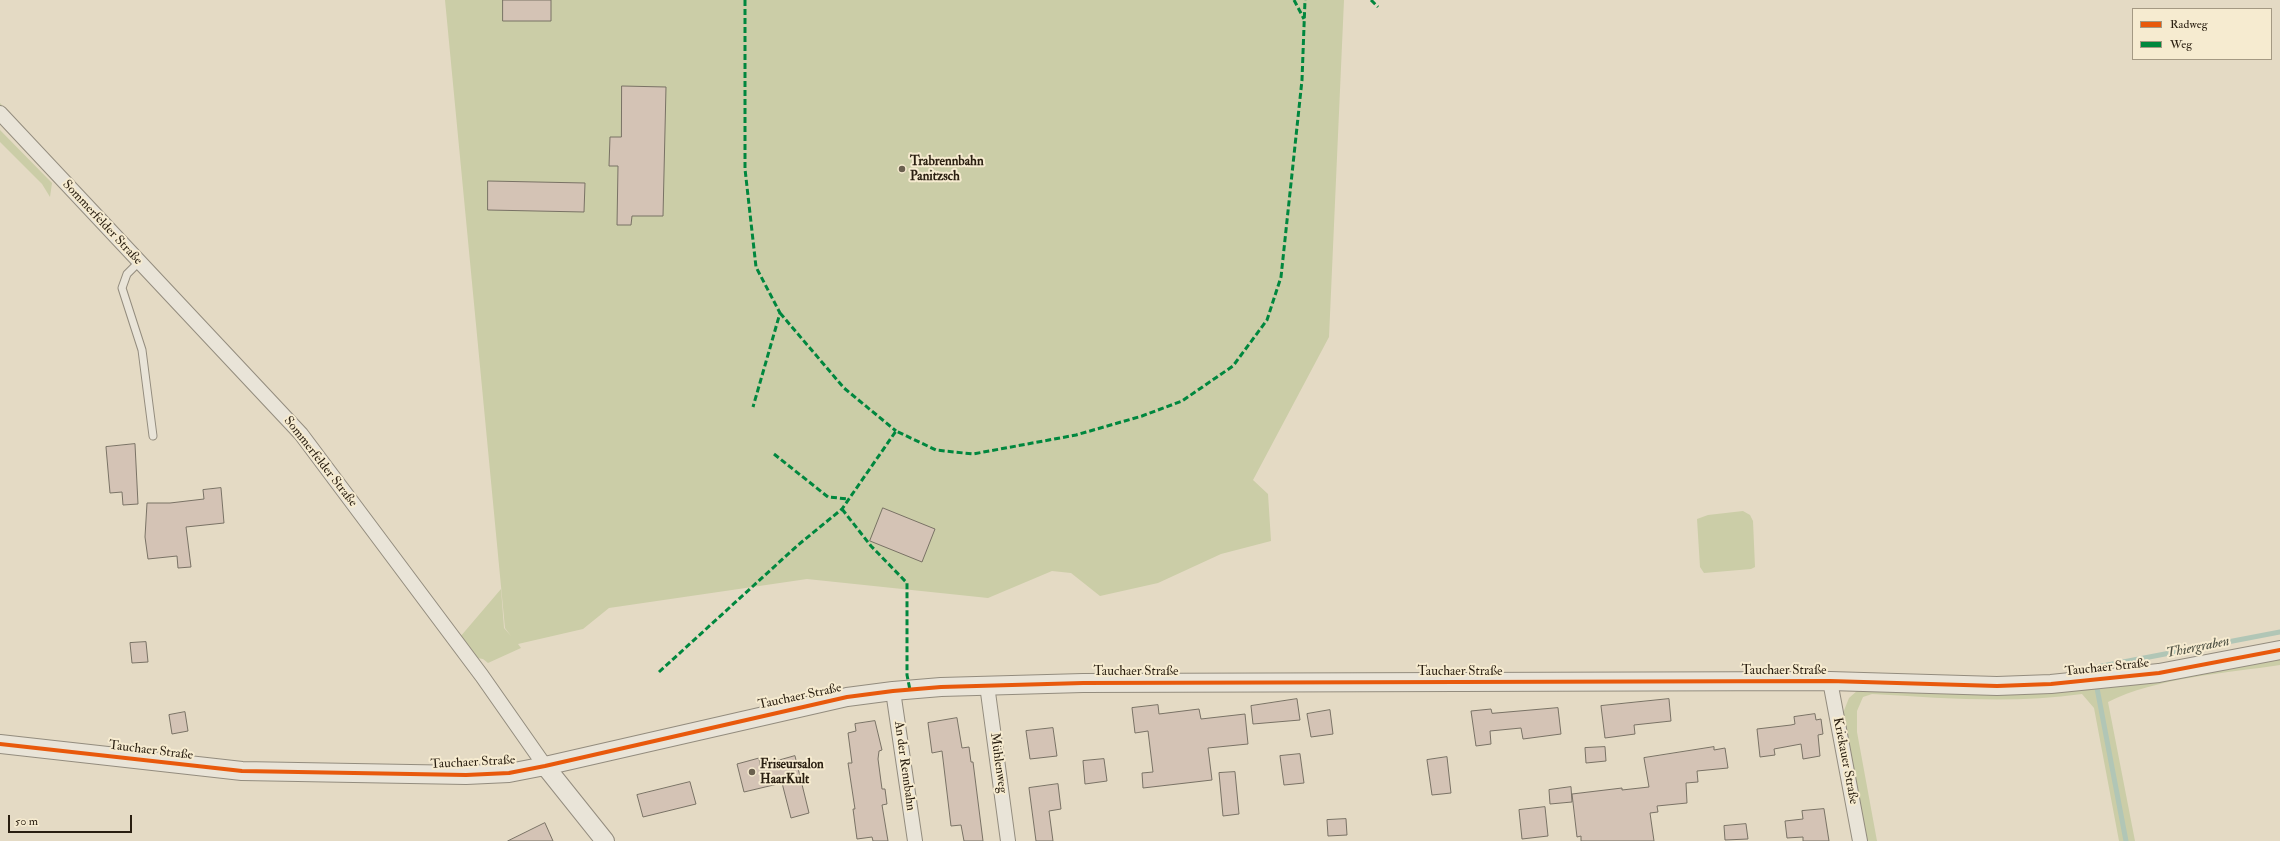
<!DOCTYPE html>
<html>
<head>
<meta charset="utf-8">
<style>
  body { margin:0 }
  #map { position:relative; width:2280px; height:841px; overflow:hidden; background:#e4dac4; font-family:"IM FELL Double Pica",serif }
  canvas { display:block }
  .legend { position:absolute; left:2132px; top:8px; width:140px; height:52px; box-sizing:border-box; background:#f6ebd0; border:1px solid #a49983; margin:0; padding:5px 7px; list-style:none; font-size:12px; color:#291e10 }
  .legend li { display:flex; align-items:center; gap:8px; height:20px }
  .legend b { width:20px; border:1px solid #a49983 }
  .scale { position:absolute; left:8px; top:815px; width:124px; height:18px; box-sizing:border-box; border:2px solid #291e10; border-top:0; padding-left:5px; font-size:12px; line-height:14px; white-space:nowrap; color:#291e10; -webkit-text-stroke:3px #f6ebd0; paint-order:stroke }
</style>
</head>
<body>
<div id="map">
<canvas width="2280" height="841"></canvas>
<ul class="legend">
<li><b style="height:5px;background:#e8590c"></b>Radweg</li>
<li><b style="height:5px;background:#00873e"></b>Weg</li>
</ul>
<div class="scale">50 m</div>
</div>
<script>
const ctx = document.querySelector('canvas').getContext('2d');
ctx.lineJoin = 'round';
function fill(path, color) {
  ctx.fillStyle = color;
  ctx.fill(path, 'evenodd');
}
function stroke(path, color, width, dash) {
  ctx.strokeStyle = color;
  ctx.lineWidth = width;
  ctx.lineCap = dash ? 'butt' : 'round';
  ctx.setLineDash(dash || []);
  ctx.stroke(path);
}
function write(font, color, halo, rows, align = 'center') {
  ctx.font = font + ' "IM FELL Double Pica",serif';
  ctx.lineWidth = 4;
  ctx.setLineDash([]);
  ctx.textBaseline = 'middle';
  ctx.strokeStyle = halo;
  ctx.fillStyle = color;
  for (const [text, x, y, turn = 0] of rows) {
    ctx.save();
    ctx.translate(x, y);
    ctx.rotate((+turn || 0) * Math.PI / 180);
    ctx.textAlign = isNaN(turn) ? turn : align;
    if (halo) ctx.strokeText(text, 0, 0);
    ctx.fillText(text, 0, 0);
    ctx.restore();
  }
}
const green = new Path2D(`
  M445,0h899l-15,337 -76,143 15,14 3,47 -50,13 -63,29 -58,13 -29,-23 -19,-2 -64,27 -181,-19 -198,29 -26,21 -65,15 3,4 -33,15 -5,-4 -6,-1 -31,-32 -146,-195 -82,-92 -218,-232v-4l232,248 79,90 149,196 41,-48 3,39 7,8 -6,-8z
  M0,130l52,53 -2,14 -8,-13 -42,-42z
  M1743,511l7,4 3,6 2,46 -4,2 -47,4 -4,-6 -3,-48 11,-4z
  M2280,658v7c-53,8 -125,13 -172,37l27,139h-16l-25,-133 -12,-14c-70,10 -140,4 -210,0l-9,3 -6,14v21l20,109h-11l-23,-128 6,-15 9,-8z`);
const stream = new Path2D(`
  M2093,670l4,-3 183,-35
  M2097,688l29,153`);
const building = new Path2D(`
  M503,0h48v21h-48z
  M622,86l44,1 -3,129h-31l-1,9h-14l1,-59h-9l1,-29h11z
  M488,181l97,2 -1,29 -96,-2z
  M135,444l3,60 -15,1 -1,-13 -12,1 -4,-46z
  M221,488l3,35 -38,4 5,40 -13,1 -1,-12 -29,3 -3,-22 2,-34h23l34,-4 -1,-9z
  M883,508l52,21 -13,33 -52,-21z
  M146,642l2,20 -16,1 -2,-20z
  M1297,699l3,21 -47,4 -2,-18z
  M1669,699l2,22 -37,4 1,9 -30,4 -4,-32z
  M1158,705l1,9 40,-5 2,10 44,-5 3,30 -40,4 4,32 -69,8 -1,-15 11,-1 -5,-41 -13,2 -3,-25z
  M1558,708l3,26 -38,5 -2,-11 -31,3 1,13 -15,2 -5,-35 20,-2 1,4z
  M1330,710l3,24 -22,3 -4,-23z
  M185,712l3,19 -16,3 -3,-19z
  M1815,714l1,6 5,-1 2,15 -5,1 2,21 -17,3 -2,-15 -27,5 1,6 -15,2 -3,-28 34,-4 4,-1 -1,-7z
  M957,718l5,30 7,-1 2,15h2l10,79h-19l-3,-16 -10,1 -9,-75 -10,2 -4,-30z
  M875,721l7,29 -3,1 -1,8 4,30h3l2,15 -5,1 6,36h-15l-1,-4 -15,2 -4,-30h2l-7,-46h4l-4,-30 8,-2 -1,-7z
  M1053,728l4,28 -27,3 -4,-28z
  M1605,747l1,14 -20,2 -1,-15z
  M1714,747v3l11,-2 3,20 -31,3 1,11 -12,1 1,20 -30,3 1,6 -8,1 4,28h-73v-5l-4,1 -5,-43 50,-6v2l27,-3 -5,-29z
  M1300,754l4,29 -20,2 -4,-29z
  M795,756l14,57 -18,5 -9,-35 -38,9 -7,-28 22,-6 1,7z
  M1447,757l4,36 -19,2 -5,-35z
  M1104,759l3,22 -22,3 -2,-23z
  M1235,772l4,42 -16,2 -4,-43z
  M690,782l6,22 -53,13 -6,-22z
  M1058,784l3,25 -12,2 4,30h-17l-7,-53z
  M1571,787l1,15 -22,2 -1,-14z
  M1545,807l3,29 -26,3 -3,-29z
  M1824,809l5,32h-26v-4l-16,1 -2,-17 18,-2 -1,-8z
  M1346,819l1,16 -19,1 -1,-16z
  M545,823l8,18h-45z
  M1746,824l2,15 -23,1 -1,-14z`);
const service = new Path2D(`
  M139,262l-12,12 -5,14 20,62 11,86`);
const minor = new Path2D(`
  M0,113l301,321 181,242 63,90
  M1830,681l30,160
  M987,685l21,156
  M893,691l22,150`);
const tertiary = new Path2D(`
  M0,744l242,27 224,4 43,-2 36,-7 302,-69 46,-6 48,-4 142,-4 747,-2 167,5 54,-2 108,-11 121,-23
  M545,766l60,75`);
const quiet = new Path2D(`
  M745,0v169l11,98 24,46 -27,94
  M1294,0l10,19
  M1371,0l7,7
  M780,313l64,75 52,43
  M774,454l54,43 21,2
  M842,509l29,37 36,37v92l3,15
  M659,672l139,-127 44,-36 54,-78 40,19 37,4 103,-19 66,-19 40,-15 51,-35 34,-46 14,-43 21,-197 3,-80`);
const cycleway = new Path2D(`
  M0,744l242,27 224,4 43,-2 36,-7 302,-69 46,-6 48,-4 142,-4 747,-2 167,5 54,-2 108,-11 121,-23`);
const markers = [
  [902,169,4,"#6a604f"],
  [752,772,4,"#6a604f"]
];
const poiNames = [
  ["Trabrennbahn",910,162],
  ["Panitzsch",910,177],
  ["Friseursalon",760,765],
  ["HaarKult",760,780]
];
const streetNames = [
  ["Sommerfelder Straße",102,223,47],
  ["Sommerfelder Straße",320,462,52],
  ["Tauchaer Straße",2107,668,-6],
  ["Tauchaer Straße",1784,671],
  ["Tauchaer Straße",1136,672],
  ["Tauchaer Straße",1460,672],
  ["Tauchaer Straße",800,697,-12],
  ["Tauchaer Straße",151,751,7],
  ["Kriekauer Straße",1845,761,79],
  ["Tauchaer Straße",473,763,-3],
  ["Mühlenweg",998,763,82],
  ["An der Rennbahn",904,766,82]
];
const waterNames = [
  ["Thiergraben",2198,648,-11]
];
fill(green, '#cbcda7');
stroke(stream, '#b1c6b6', 5);
fill(building, '#d4c3b5');
stroke(building, '#797265', 1);
stroke(service, '#938c7e', 9);
stroke(minor, '#938c7e', 16);
stroke(tertiary, '#938c7e', 20);
stroke(service, '#e9e4d8', 7);
stroke(minor, '#e9e4d8', 14);
stroke(tertiary, '#e9e4d8', 18);
stroke(quiet, '#00873e', 3, [6, 3]);
stroke(cycleway, '#e8590c', 4);
for (const [x, y, r, color] of markers) {
  const dot = new Path2D();
  dot.arc(x, y, r, 0, 2 * Math.PI);
  ctx.fillStyle = color;
  ctx.fill(dot);
  stroke(dot, '#f6ebd0', 1.5);
}
write('bold 13px', '#291e10', '#f6ebd0', poiNames, 'left');
write('13px', '#291e10', '#f6ebd0', streetNames);
write('italic 14px', '#4b4e40', '#f6ebd0', waterNames);
</script>
</body>
</html>
